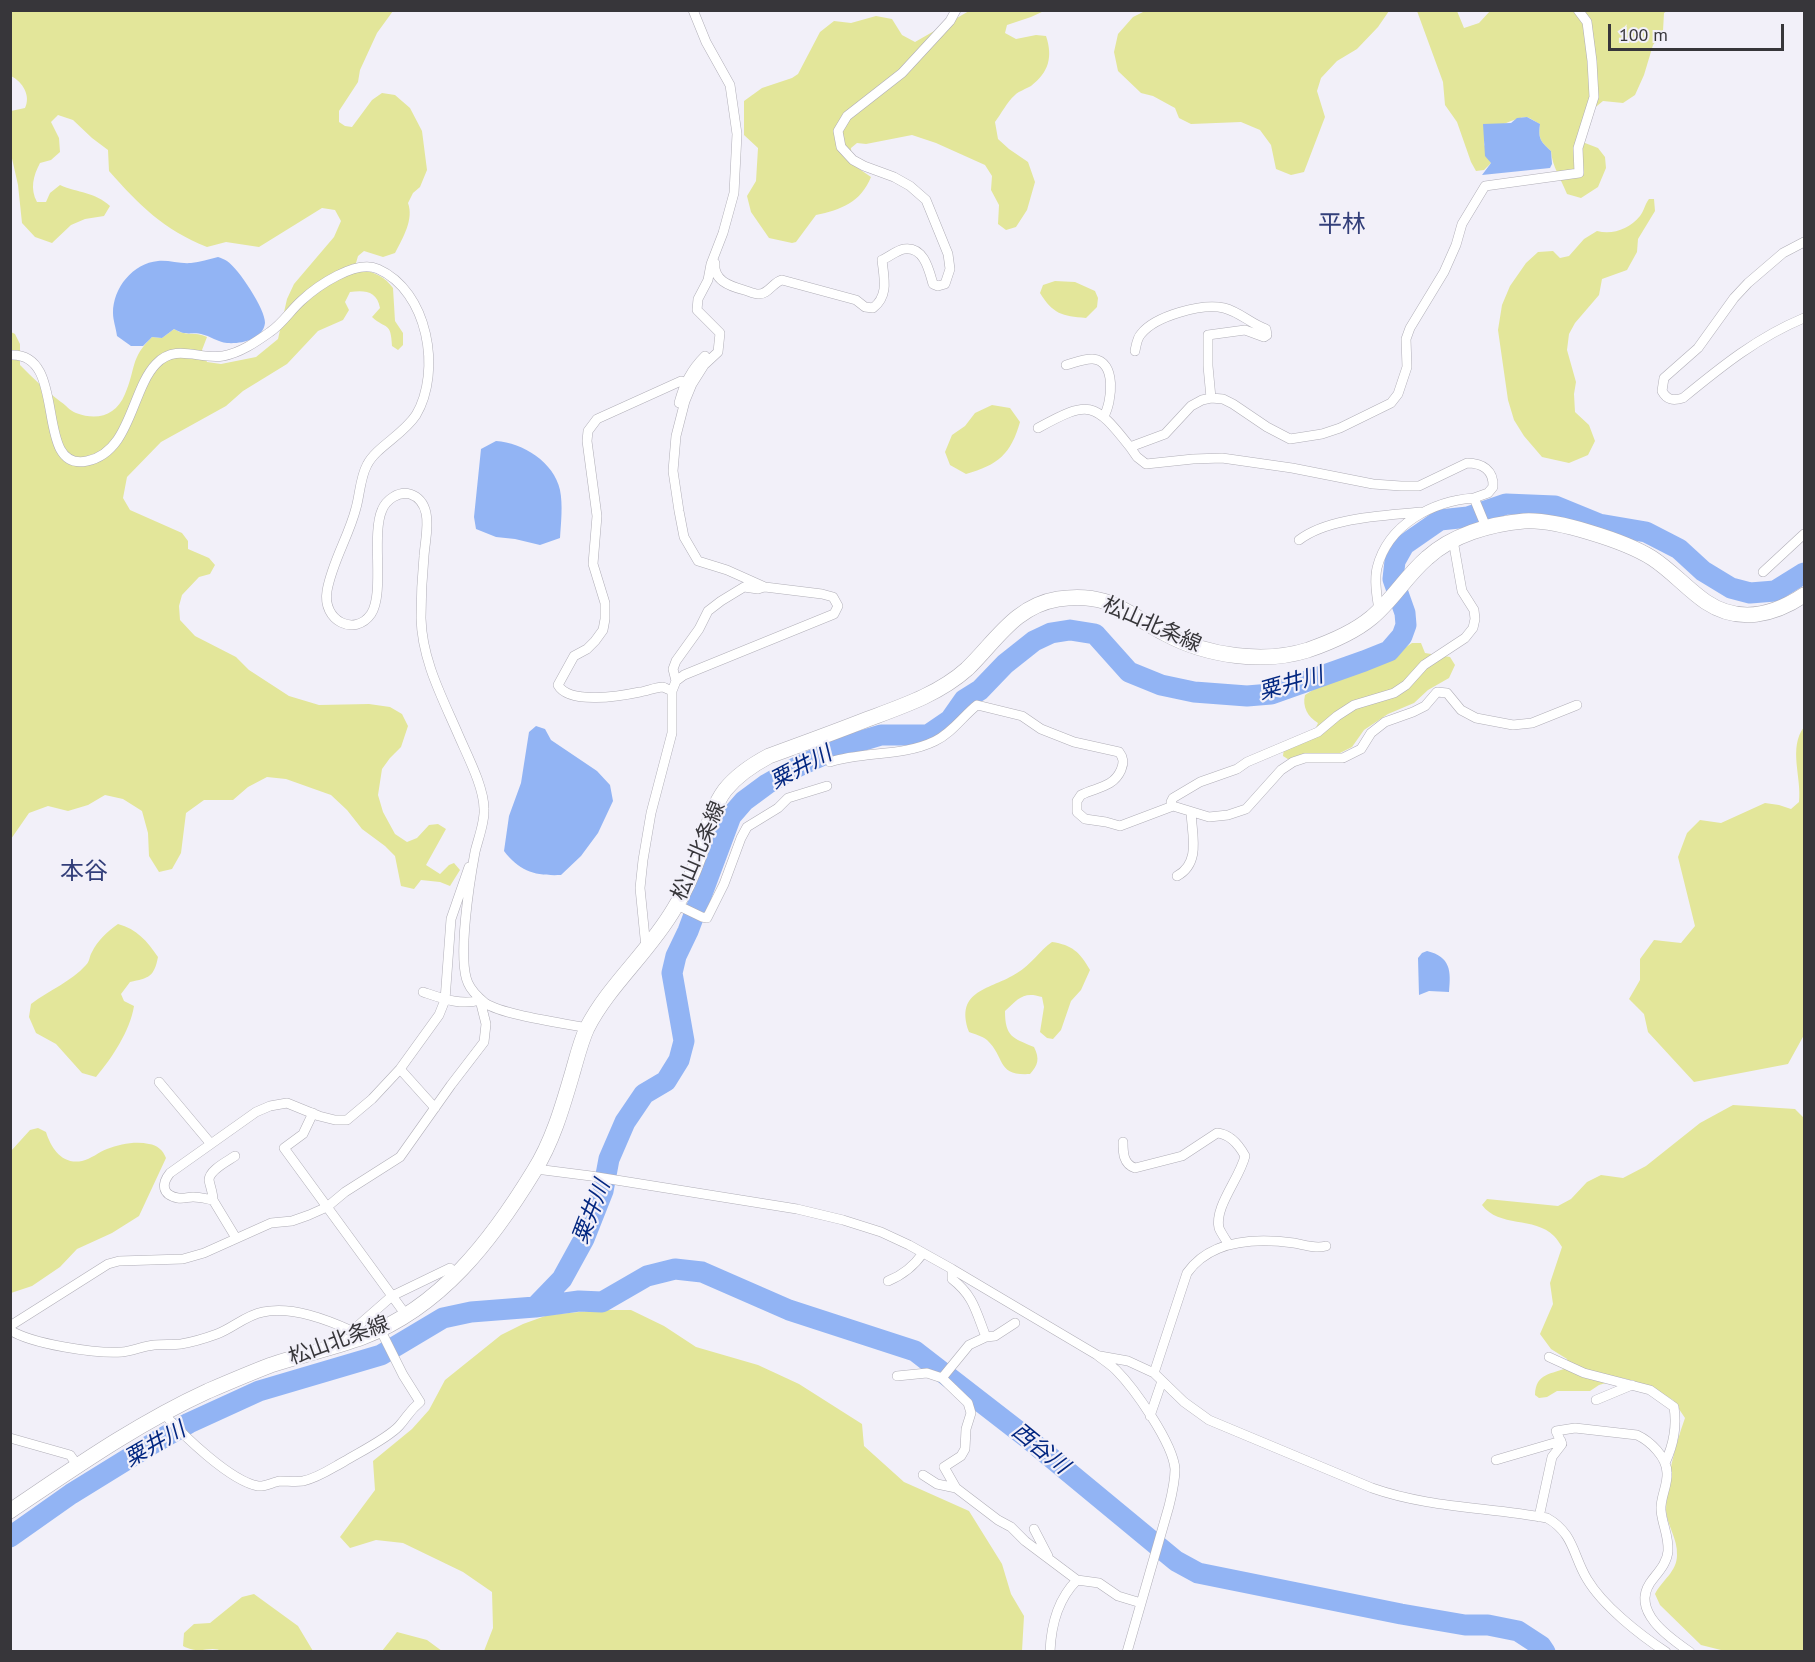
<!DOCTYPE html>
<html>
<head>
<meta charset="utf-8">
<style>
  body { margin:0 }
  #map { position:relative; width:1815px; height:1662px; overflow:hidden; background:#f2f0f9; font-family:"PT Sans",sans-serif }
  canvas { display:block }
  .frame { position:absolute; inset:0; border:12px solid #37363a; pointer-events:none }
  .scale { position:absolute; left:1608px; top:24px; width:176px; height:27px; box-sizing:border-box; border:3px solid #37363a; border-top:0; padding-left:8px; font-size:18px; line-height:21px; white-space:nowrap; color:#37363a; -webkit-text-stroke:4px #f2f0f9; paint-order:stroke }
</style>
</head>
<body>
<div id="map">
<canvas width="1815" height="1662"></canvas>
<div class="frame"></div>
<div class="scale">100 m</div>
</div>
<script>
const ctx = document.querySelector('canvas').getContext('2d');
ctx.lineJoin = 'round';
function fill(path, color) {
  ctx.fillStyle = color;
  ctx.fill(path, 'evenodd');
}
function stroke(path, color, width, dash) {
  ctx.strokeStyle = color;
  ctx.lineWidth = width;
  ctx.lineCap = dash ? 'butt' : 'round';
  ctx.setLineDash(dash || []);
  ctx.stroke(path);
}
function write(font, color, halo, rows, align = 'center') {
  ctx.font = font + ' "PT Sans","Noto Sans JP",sans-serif';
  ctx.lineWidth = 4.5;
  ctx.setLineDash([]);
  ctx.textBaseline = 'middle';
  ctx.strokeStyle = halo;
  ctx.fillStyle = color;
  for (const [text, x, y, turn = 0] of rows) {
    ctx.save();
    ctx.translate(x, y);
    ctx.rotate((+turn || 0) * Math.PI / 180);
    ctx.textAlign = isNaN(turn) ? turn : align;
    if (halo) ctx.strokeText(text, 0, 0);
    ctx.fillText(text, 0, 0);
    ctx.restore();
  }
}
const green = new Path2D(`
  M1147,10h242v1l-11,16 -21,22 -20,12 -16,17 -4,13 8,26 -21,55 -13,3 -15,-6 -5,-24 -11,-15 -19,-8 -50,2 -12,-6 -4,-10 -22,-12 -12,-3 -23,-22 -4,-19 4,-18 15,-17z
  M11,11h382l-16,22 -17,37 -2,12 -19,29v11l6,4 7,1 20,-27 10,-7 13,2 15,13 12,23 5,39 -7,17 -7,6 -5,10c6,16 -5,35 -13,50l-12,4 -19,-6 -6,5 -2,7 5,7c14,2 24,7 32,18l2,33 8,12v12l-5,5 -6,-4c-1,-25 -6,-16 -20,-29l8,-9c-3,-17 -15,-18 -30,-16l-5,10 4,8 -6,10 -25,11 -31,33 -44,27 -17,15 -65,36 -34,35 -4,21 7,12 52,23 6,8v8l21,9 6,7 -5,9 -11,3 -17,18 -3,11 1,14 15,16 41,21 13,13 40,26 30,9 50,-1 21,3 12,7 6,12 -7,21 -11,11 -8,11 -4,26 5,17 12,22 12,8 10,-4 12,-13 9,-1 8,5 -20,36 14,9 9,-9 5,-2 6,7 -10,16 -10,-4 -19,-2 -7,9 -13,-3 -6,-30 -10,-10 -23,-17 -15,-19 -16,-15 -45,-16 -19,-2 -19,10 -15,13h-29l-18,13 -5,40 -9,16 -13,3 -10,-16 -1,-23 -6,-22 -19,-12 -18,-4 -17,10 -20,6 -20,-5 -19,7 -18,26v-507l4,2 5,10v21c13,13 26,26 41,37 5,3 9,9 15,11 21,8 40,3 49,-19 11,-25 5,-36 27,-57l10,1 12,-9c13,8 20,2 33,8l-5,13 5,12 14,2 35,-7 22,-18 9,-40 7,-15 40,-47 7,-16 -6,-11 -13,-2 -63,39 -33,-5 -19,5c-43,-17 -68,-42 -98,-76l-1,-21 -16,-12 -19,-18 -15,-5 -7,7 8,16 1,14 -9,8 -11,3c-7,13 -10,26 -3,39h9l4,-9 10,-8c18,8 35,7 50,21l-6,10 -19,3 -14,6 -19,18 -17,-6 -13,-14 -4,-38 -7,-31v-43l14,-3c6,-12 -2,-26 -14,-32z
  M969,11h75l-13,6 -24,8 -2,8 11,6 20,-4 10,1c7,21 3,36 -15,50 -5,3 -12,5 -16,9 -8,7 -14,19 -20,27l3,17 11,10 19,13 7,20 -8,28 -11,17 -10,3 -8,-6 1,-19 -8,-15 1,-14 -7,-11 -49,-22 -24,-8 -46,9 -9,-1 -6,5 1,16 19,13c-10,25 -30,33 -55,38l-20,27 -4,1 -23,-5 -18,-26 -4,-16 9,-15 2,-33 -14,-13v-34l18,-13 30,-10 6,-4 22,-42 14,-11 17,2 25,-7 16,3 10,16 13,7z
  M1417,11h40l7,17 15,-5 11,-12h177l-3,2 -1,18 -10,14 -9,30 -9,20 -12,8 -20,-2 -16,13 -8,16 6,13 13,5 7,9 1,11 -8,19 -17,11 -14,-4c-6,-15 -15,-28 -16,-43 -11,-10 -13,-13 -11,-27 -4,-2 -9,-6 -14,-7 -6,-1 -34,12 -41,16l-1,11 7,19 -7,7 -8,1 -5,-9 -14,-40 -12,-17 -2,-23z
  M1649,199h5l1,12 -17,28 -1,13 -10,18 -25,9 -3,16 -24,28 -6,11 -2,16 9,32 -2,12 1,18 14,13 6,16 -7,14 -19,8 -27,-6 -18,-21 -10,-16 -6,-20 -10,-70 4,-25 8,-19 16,-23 12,-11 15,-1 7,7 9,-2 15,-17 13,-8c16,4 32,-2 43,-15 4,-5 5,-12 9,-17z
  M1055,281l20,1 20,9 3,7 -1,9 -11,11c-24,-2 -33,-4 -46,-25l3,-8z
  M992,405l18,3 10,14c-9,32 -22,43 -54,52l-16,-9 -5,-13 7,-17 13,-9 10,-13z
  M1412,643h9l4,10 25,4 5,8 -6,13 -21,12 -14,13 -26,11 -24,16 -12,17 -12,6 -49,8 -8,-5 1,-9 31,-17 3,-7c-10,-6 -16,-16 -13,-28l19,-12 40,-12 24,-12z
  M1804,727v308l-16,29 -94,18 -46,-50 -4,-18 -15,-15 11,-19v-21l14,-19 27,3 14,-17 -17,-69 9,-24 13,-13 21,3 44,-20 14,2 12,4 8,-7c3,-24 -11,-54 5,-75z
  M118,924c19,5 29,17 40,33 -4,20 -9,21 -28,25l-9,12 3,7 10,5c-4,25 -22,52 -38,71l-14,-4 -26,-29 -20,-11 -7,-16 2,-13c18,-14 40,-22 55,-39 4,-4 3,-8 6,-13 5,-11 16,-21 26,-28z
  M1052,942c20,3 28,10 38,28l-9,20 -10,11 -10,29 -8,9 -6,-1 -7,-6 4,-25 -2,-10c-19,-6 -24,2 -37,14 0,26 8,27 29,36 6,12 4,18 -4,27 -34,2 -24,-16 -43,-34 -5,-4 -13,-6 -18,-8 -15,-43 22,-42 48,-59 14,-8 22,-22 35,-31z
  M1733,1105l62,4 9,9v533h-79l-24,-6 -41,-40 -5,-11c7,-14 22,-22 22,-39 1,-16 -11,-32 -11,-45 0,-30 9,-64 19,-92l-12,-18 -24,-14 -26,-8 -24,7 -9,6h-33l-10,6 -8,1 -4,-3c1,-23 16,-20 34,-28l-2,-8 -16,-10 -11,-15 13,-30 -3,-21 12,-36c-2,-3 -5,-8 -8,-11 -20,-20 -55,-8 -72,-31l5,-6 71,7 13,-7 16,-17 14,-7 22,3 23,-12 54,-43z
  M38,1128l8,4c5,16 16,33 36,29 9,-2 17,-9 25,-12 13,-5 29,-8 42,-5 8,1 14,6 17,14l-27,58 -27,17 -35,16 -17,18 -28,19 -21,7v-142l19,-21z
  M600,1310h31l33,16 32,21 62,18 41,19 63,40 2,22 40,36 65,29 33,53 9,30 13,22 -2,35h-538l9,-23 -1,-36 -29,-20 -60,-29 -27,-3 -26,8 -10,-11 35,-47 -2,-29 39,-32 17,-19 16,-30 56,-45 22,-11 25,-9z
  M254,1594l44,32 15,25 -90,1c-13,-8 -21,4 -40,-6l1,-13 10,-9 16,-1 32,-26z
  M397,1632l30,8 15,11h-60z`);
const water = new Path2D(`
  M1527,117l13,7c-2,14 0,17 11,27l1,13 -2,4 -68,7 9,-12 -6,-7 -2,-32 28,-1 6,-5z
  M218,257c3,1 6,2 9,4 11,7 39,49 38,62 -2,17 -24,21 -38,20 -9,-1 -17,-7 -26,-9 -12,-2 -15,2 -27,-5l-12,9 -10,-1 -9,9h-12l-14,-10c-1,-8 -4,-16 -4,-23 0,-25 20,-50 45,-52 11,-1 22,3 33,2 9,-1 18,-4 27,-6z
  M496,441c27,2 58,21 64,49 3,15 1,33 0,48l-20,7 -25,-6 -19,-2 -20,-8 -2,-12 7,-68z
  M536,726l9,3 6,11 46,31 13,14 3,16 -15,32 -17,23 -20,19c-25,1 -41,-3 -57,-24l5,-35 12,-33 8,-51z
  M1427,951c24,6 24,20 22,41l-20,-1 -10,4 -1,-37 4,-5z`);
const river = new Path2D(`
  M535,1307l27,-28 22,-40 19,-48 6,-32 16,-37 19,-28 22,-13 13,-21 5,-19 -12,-68 4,-17 12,-25 43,-115 13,-15 23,-17 28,-16 46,-21 40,-12h47l22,-15 14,-20 16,-10 25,-26 29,-23 17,-8 19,-3 25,4 34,38 32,13 33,7 53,4 24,-2 93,-33 25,-10 13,-15 4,-11 -1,-12 -12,-34 2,-18 9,-16 36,-25 28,-3 38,-13 49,2 44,18 47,8 33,17 24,22 28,17 19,5 25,-2 29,-18
  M10,1537l61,-43 81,-50 37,-21 70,-32 122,-36 62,-37 28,-6 64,-5 44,-6 23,1 45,-26 28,-7 27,3 87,38 126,41 111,86 150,124 22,12 203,41 64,11h23l30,6 23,15 4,6`);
const minor = new Path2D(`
  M1804,242l-21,11 -35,30 -14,15 -36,50 -34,30 -2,13c5,9 11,10 21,7 39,-32 75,-61 121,-80
  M715,263c-2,17 14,23 29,27 4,1 10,4 14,4 10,1 15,-12 24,-14l74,20 9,7 8,1c16,-12 11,-30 9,-48 7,-3 15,-10 22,-11 20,-3 25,21 29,35l5,2 7,-2 5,-15 -2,-15 -22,-54 -16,-14 -16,-9 -30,-11 -11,-6 -12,-13 -3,-16 9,-15 55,-43 48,-52 6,-11
  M1135,351c1,-5 2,-13 6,-17 14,-18 61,-31 83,-26 16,4 27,16 42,21l1,6 -3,2 -19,-7 -37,5v31l3,32
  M10,355c60,-4 22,118 77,106 44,-9 44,-71 69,-97 20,-21 43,-4 67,-8 17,-3 33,-14 47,-24 12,-8 20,-21 31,-31 16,-15 55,-42 77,-32 50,22 64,102 38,146 -13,20 -40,32 -49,50 -7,13 -7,29 -11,43 -7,28 -24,54 -29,83 -5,30 28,46 44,23 14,-21 0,-79 11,-104 4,-10 16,-19 28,-16 9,3 14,10 16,19 3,13 -1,29 -2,43 -2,21 -3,41 -3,62 1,42 21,79 37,116 9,21 26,53 26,75 1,13 -6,30 -9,43 -5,27 -18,107 -7,131 3,7 11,15 17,20 18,12 78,20 102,25
  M1066,365c8,-2 19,-7 27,-6 24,2 19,43 11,57
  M679,403c5,-19 12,-33 26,-47
  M1038,428c51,-28 56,-27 92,19
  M1486,527l-12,-29 14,-5 5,-6c1,-17 -11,-24 -26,-24l-48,23h-18l-28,-2 -81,-16 -70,-10 -29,1 -47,5 -9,-7 -7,-10 35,-13 26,-28 11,-6 9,-2 12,1 10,5 34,23 23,12 32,-5 18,-6 51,-25 7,-9 9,-27 -1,-28 4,-11 34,-56 12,-27 6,-21 23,-38 94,-13 -1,-25 16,-51 -2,-36 -5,-39 -9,-12
  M1299,540c30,-23 86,-24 122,-28
  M1763,572l41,-38
  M1379,610c-2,-13 -5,-29 -2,-42 11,-44 56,-67 97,-70
  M676,681l-3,-12 3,-8 23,-32 9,-18 13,-10 23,-14 14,2 6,-2
  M672,691c-1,0 -8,-4 -9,-4 -7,0 -16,4 -23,5 -19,4 -71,13 -82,-7l16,-29 13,-7 8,-8 8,-11 2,-11v-16l-12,-39 4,-48 -10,-75 1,-10 9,-12 84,-38 4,1
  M818,738l12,24c34,-11 72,-5 105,-21 17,-8 28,-25 42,-36l45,11 19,13 33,13 45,10c5,6 5,11 2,18 -8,18 -25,17 -40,25l-4,6v11l8,7 21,3 14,4 53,-20 36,11 19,-2 18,-6 35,-39 12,-8 12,-4h38l18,-9 10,-16 14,-11 28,-10 12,-6 12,-14 10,1 14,17 15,8 37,7 19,-2 45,-18
  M1173,806l-2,-4 2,-4 27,-16 37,-13 10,-7 71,-30 19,-16 17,-11 40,-12 12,-8 18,-20 41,-27 8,-10 2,-9 -1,-9 -12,-19 -9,-51
  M1177,876c24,-13 15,-41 14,-64
  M677,905l25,12 5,1 17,-34 17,-46 6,-11 31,-19 10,-10 39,-12
  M646,948l-6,-60 3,-28 8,-47 21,-80v-42l4,-10 8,-6 150,-61 4,-8 -5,-9 -11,-3 -57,-7 -38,-17 -29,-9 -14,-24 -5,-26 -6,-40 3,-35 9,-35 7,-17 12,-19 14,-13 2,-19 -23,-23 1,-11 10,-19 3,-16 12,-31 11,-40 3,-59 -7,-49 -24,-43 -13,-32
  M423,992c18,6 38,14 57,8
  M400,1069l35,39
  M159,1082l52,62
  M313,1113l-10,21 -19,14 122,167
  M1123,1142c0,10 0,22 12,26l47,-12 35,-23c13,1 22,12 28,23 -5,22 -31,51 -26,72 2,5 7,12 10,17
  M536,1169l55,7 206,33 46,11 38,12 28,13 43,24 145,86c6,5 13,9 19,15 18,18 57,73 59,99 0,13 -3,25 -6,37l-42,146
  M213,1200c0,-7 -3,-14 -4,-20 0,-10 19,-19 26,-24
  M236,1238l-23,-38c-6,-1 -13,-3 -20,-3 -5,0 -10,2 -15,1 -16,-3 -17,-14 -8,-25l86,-61 14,-6 17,-3 32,13 16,4h12l25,-21 28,-30 39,-54 6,-15 6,-81 18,-52
  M952,1269v10c22,17 24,33 34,58l-17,8 -27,33 26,25 3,10 -5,16 -1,20 -4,7 -17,11 12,21 42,32 13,7 14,14 52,39 22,3 19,13 23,7
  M888,1281c15,-6 26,-15 35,-28
  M10,1326l98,-62 11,-3 64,-2 21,-6 67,-30 21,-2 17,-6 18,-8 18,-15 55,-35 51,-72 33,-43 2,-18 -6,-24
  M10,1330c21,14 87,24 112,22 11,-1 21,-6 32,-7 9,-1 18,0 27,-1 12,-2 25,-6 36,-10 16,-6 29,-19 46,-22 29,-6 63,7 89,19l2,9
  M352,1331l40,-35 58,-28 7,7
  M986,1337l9,-1 20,-13
  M1100,1356l28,5 26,12 30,29 25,18 163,68c57,20 116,19 175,30 27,15 26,38 40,61 16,27 53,56 79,73
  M1549,1357l35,16 66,17 24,17c3,19 -1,39 -9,56
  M1154,1373l33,-100c24,-34 70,-35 107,-30 11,2 21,6 32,3
  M897,1376l30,-3 15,5
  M1596,1400l36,-15
  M164,1414c19,21 66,67 94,72 7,1 15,-4 22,-5 8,0 16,1 23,0 15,-3 29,-13 42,-20 15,-9 43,-23 54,-35 9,-10 10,-15 21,-24l-17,-27 -23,-46
  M1150,1416l12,-35
  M10,1438l60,17 8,11
  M1496,1460l65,-19
  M923,1475l14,9 19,4
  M1539,1517l13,-60 10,-13 -6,-13 19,-3 62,7c13,6 30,22 30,38 1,12 -7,25 -6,37 1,14 8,26 7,41 -1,13 -11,22 -18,32 -19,29 20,55 40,69
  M1034,1529l14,27
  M1050,1652c1,-27 8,-53 27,-72`);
const primary = new Path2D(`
  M10,1511c64,-43 128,-88 198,-120 21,-9 42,-18 63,-26 30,-10 62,-17 92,-28 78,-30 129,-97 171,-166 19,-30 29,-66 39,-100 4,-14 8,-30 14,-43 22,-43 62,-76 87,-119 11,-17 19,-36 26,-56 7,-22 11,-44 25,-63 12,-15 27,-25 44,-34 33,-12 66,-24 99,-37 35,-13 71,-25 99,-50 29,-28 48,-63 91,-70 49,-8 68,14 108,35 41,22 98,30 142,16 23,-8 45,-17 63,-32 21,-17 35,-42 56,-60 25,-23 63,-34 97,-37 32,-2 101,20 128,37 20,13 35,31 54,44 33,22 68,13 98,-7`);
const streetNames = [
  ["松山北条線",1152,625,24],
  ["松山北条線",699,851,-67],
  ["松山北条線",339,1341,-20]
];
const waterNames = [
  ["粟井川",1291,684,-16],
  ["粟井川",801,768,-28],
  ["粟井川",592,1212,-69],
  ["粟井川",155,1445,-30],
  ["西谷川",1040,1449,39]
];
const quarterNames = [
  ["平林",1342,225],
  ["本谷",84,872]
];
fill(green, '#e3e69a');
fill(water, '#92b4f4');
stroke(river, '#92b4f4', 21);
stroke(minor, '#b0aeb7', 10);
stroke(primary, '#b0aeb7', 16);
stroke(minor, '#fff', 9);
stroke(primary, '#fff', 15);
write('21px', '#37363a', '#f2f0f9', streetNames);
write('italic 22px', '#032781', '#f2f0f9', waterNames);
write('24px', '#323e79', '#f2f0f9', quarterNames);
</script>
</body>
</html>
